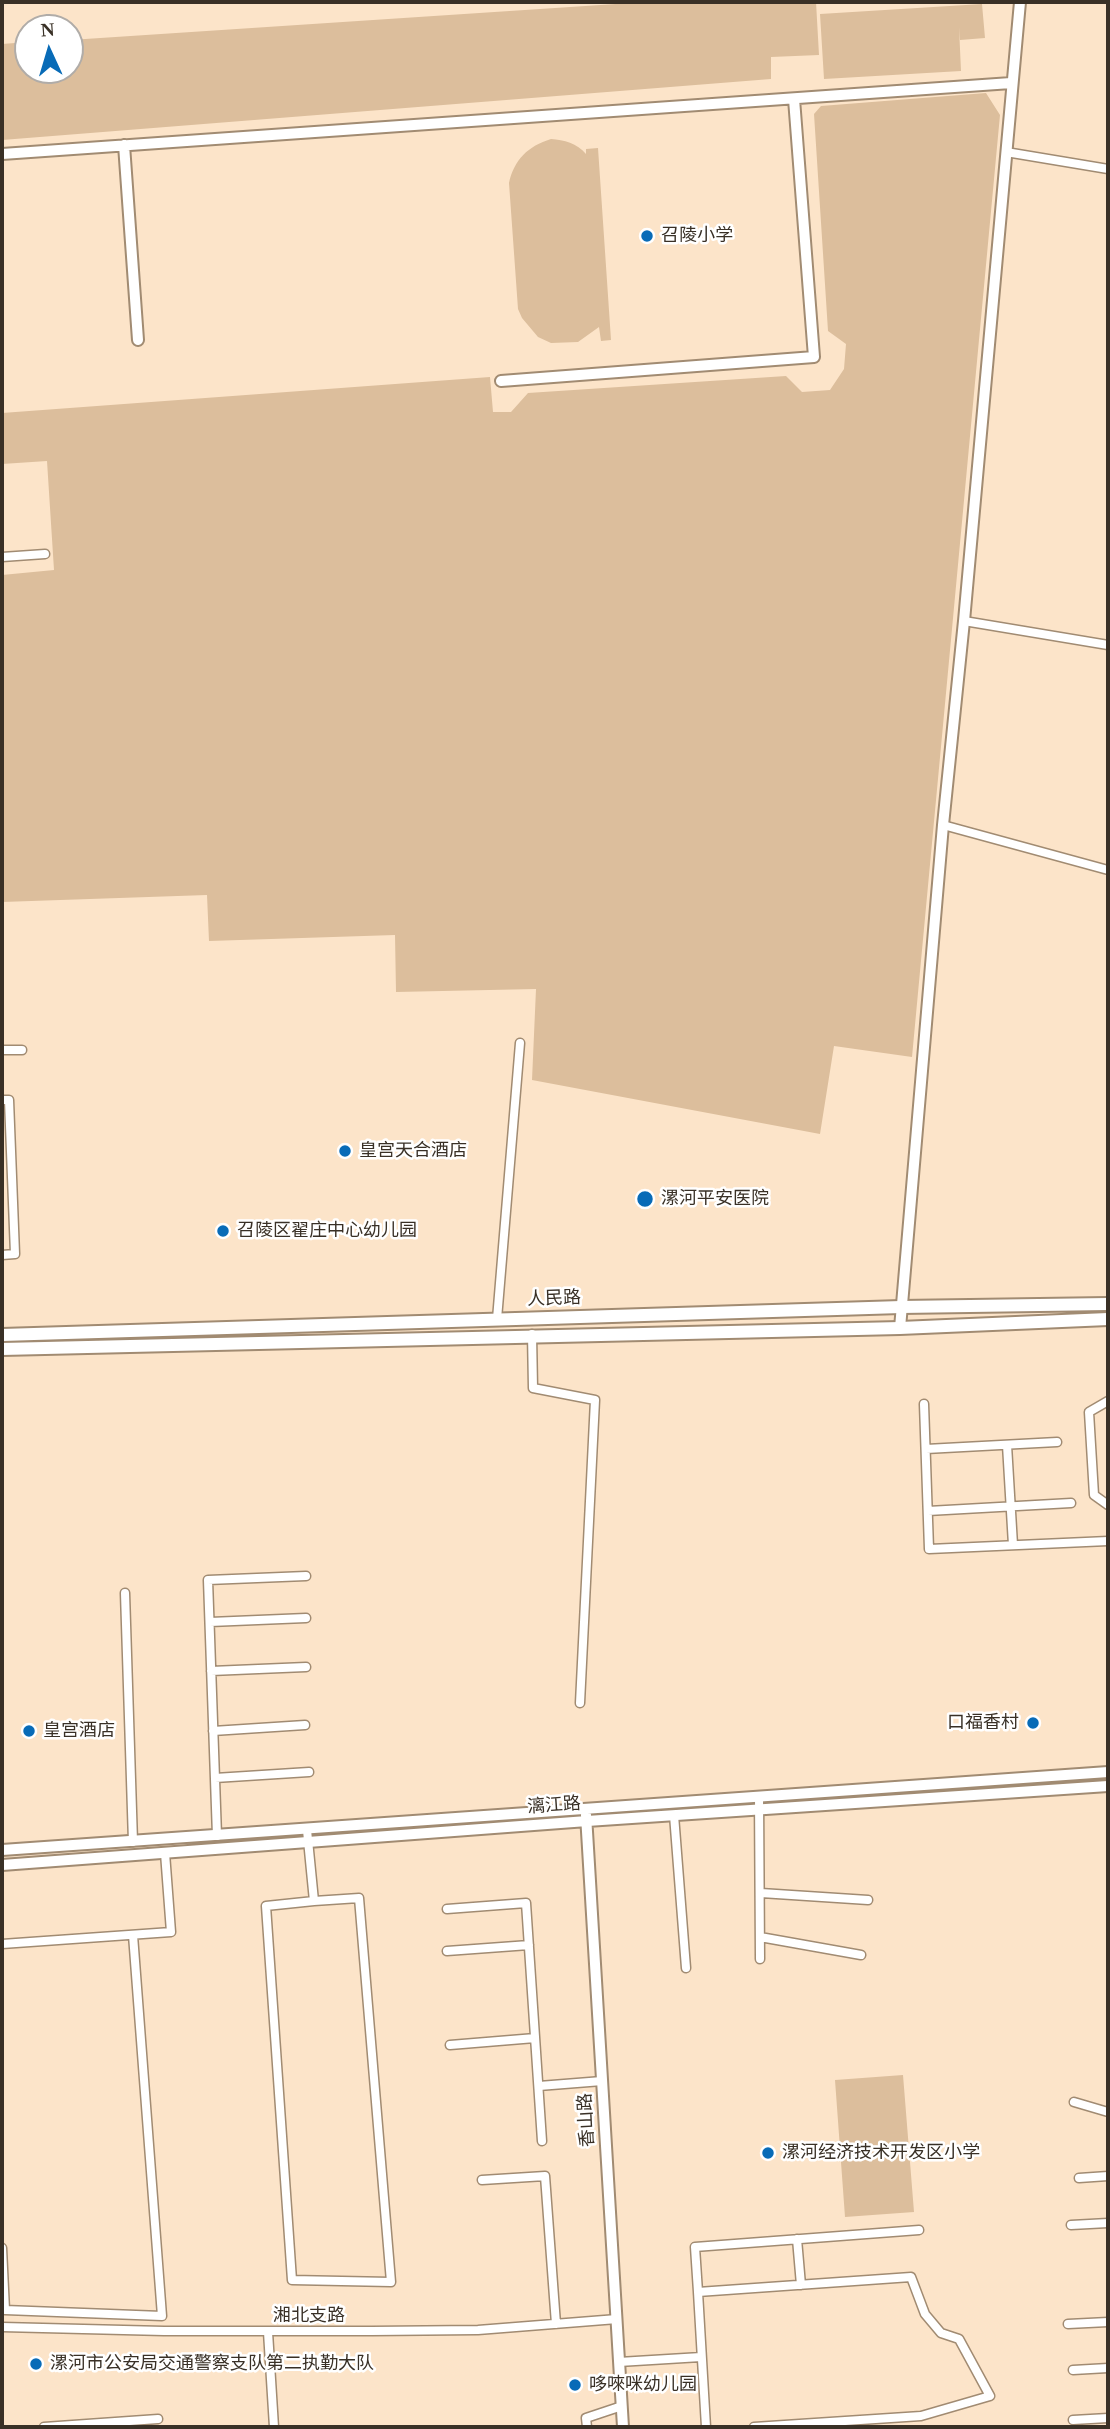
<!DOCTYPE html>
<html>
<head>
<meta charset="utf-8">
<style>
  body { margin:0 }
  #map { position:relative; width:1110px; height:2429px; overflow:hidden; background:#fce4c9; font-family:"Times New Roman",serif }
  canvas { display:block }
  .frame { position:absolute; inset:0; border:4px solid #393026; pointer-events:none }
  .north { position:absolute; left:14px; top:14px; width:70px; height:70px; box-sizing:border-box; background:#fff; border:2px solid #b0aca8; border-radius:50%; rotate:356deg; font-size:19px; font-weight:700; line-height:28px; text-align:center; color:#393026 }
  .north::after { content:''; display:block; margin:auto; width:24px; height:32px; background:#086bb7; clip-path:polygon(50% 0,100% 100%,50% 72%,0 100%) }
</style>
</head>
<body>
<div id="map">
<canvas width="1110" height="2429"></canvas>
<div class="frame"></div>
<div class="north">N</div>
</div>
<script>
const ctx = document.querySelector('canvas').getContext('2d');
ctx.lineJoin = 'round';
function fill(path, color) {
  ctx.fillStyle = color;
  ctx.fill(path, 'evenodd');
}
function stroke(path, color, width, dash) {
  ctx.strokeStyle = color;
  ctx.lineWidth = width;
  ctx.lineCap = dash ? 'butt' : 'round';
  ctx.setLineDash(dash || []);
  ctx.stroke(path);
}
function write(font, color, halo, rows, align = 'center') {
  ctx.font = font + ' "Times New Roman","Noto Sans SC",serif';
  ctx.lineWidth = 5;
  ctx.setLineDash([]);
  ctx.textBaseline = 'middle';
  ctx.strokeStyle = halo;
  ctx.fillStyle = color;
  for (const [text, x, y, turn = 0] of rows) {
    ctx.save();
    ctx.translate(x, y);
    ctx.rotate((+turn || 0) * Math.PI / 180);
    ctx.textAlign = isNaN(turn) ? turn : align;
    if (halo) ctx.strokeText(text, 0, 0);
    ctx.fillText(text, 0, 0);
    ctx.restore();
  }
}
const green = new Path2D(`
  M646,2h170l3,53 -48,2v22l-769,61v-96l26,-2v28h42v-30z
  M982,4l3,34 -25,2 -1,-13 2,44 -137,8 -4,-65z
  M986,93l14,22 -88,942 -78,-11 -14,88 -288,-54 4,-91 -140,3 -1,-57 -186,6 -2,-46 -205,7v-327l52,-5 -7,-109 -45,3v-51l488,-36 3,35h18l17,-19 258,-17 16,16 28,-2 14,-21 2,-25 -18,-13 -14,-217 7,-8z
  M551,139c13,1 26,4 35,15v-5l12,-1 13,192 -10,1 -2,-14 -21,15 -27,1 -13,-6 -16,-19 -4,-9 -9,-126c5,-23 19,-37 42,-44z
  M903,2075l11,137 -69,5 -10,-137z`);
const minor = new Path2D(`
  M1006,152l102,17
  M2,557l43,-3
  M964,621l144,24
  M943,825l165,45
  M2,1050h20
  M2,1100h7l6,154 -13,1
  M497,1319l23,-276
  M532,1334l1,54 62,12 -15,303
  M1108,1401l-19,11 5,83 14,10
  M924,1404l5,145 179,-8
  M1007,1445l6,100
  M926,1449l131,-7
  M928,1511l143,-8
  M125,1593l8,249
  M210,1622l96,-4
  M211,1671l95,-4
  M213,1731l92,-6
  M215,1778l94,-6
  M759,1797l1,162
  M674,1815l12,153
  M307,1830l7,71 -48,5 26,374 99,2 -32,-384 -45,3
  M217,1836l-9,-256 98,-4
  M761,1893l107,7
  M447,1909l79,-6 16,238
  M760,1937l101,18
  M2,1944l169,-12 -6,-79
  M447,1951l82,-6
  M450,2045l85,-7
  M539,2086l63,-5
  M1074,2102l34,10
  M1079,2178l29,-2
  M482,2180l63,-4 11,148
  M1071,2225l37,-2
  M797,2239l4,46
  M2,2248l3,62 157,6 -29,-381
  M698,2292l-3,-45 224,-17
  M1068,2324l40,-2
  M2,2327l162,4h208l106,-1 139,-11
  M268,2332l6,95
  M619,2362l82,-5
  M1073,2370l35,-2
  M1073,2420l35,-2
  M44,2427l114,-8
  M587,2427l-1,-9 36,-12
  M706,2427l-8,-135 213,-15 14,37 16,19 18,6 31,57 -69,20 -167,11`);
const tertiary = new Path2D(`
  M124,145l14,195
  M2,154l1009,-71
  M501,381l313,-24 -20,-258
  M900,1328l43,-503 21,-204 56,-619
  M586,1815l37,612
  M2,1850l1106,-78
  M2,1865l585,-44 521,-35`);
const secondary = new Path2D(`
  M2,1335l899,-28 207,-3
  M2,1349l898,-21 208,-9`);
const markers = [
  [647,236,7,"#086bb7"],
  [345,1151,7,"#086bb7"],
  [645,1199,9,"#086bb7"],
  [223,1231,7,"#086bb7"],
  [1033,1723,7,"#086bb7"],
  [29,1731,7,"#086bb7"],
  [768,2153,7,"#086bb7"],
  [36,2364,7,"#086bb7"],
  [575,2385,7,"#086bb7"]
];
const poiNames = [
  ["召陵小学",661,236],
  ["皇宫天合酒店",359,1151],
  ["漯河平安医院",661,1199],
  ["召陵区翟庄中心幼儿园",237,1231],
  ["口福香村",1019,1723,"right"],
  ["皇宫酒店",43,1731],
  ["漯河经济技术开发区小学",782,2153],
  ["漯河市公安局交通警察支队第二执勤大队",50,2364],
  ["哆唻咪幼儿园",589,2385]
];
const streetNames = [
  ["人民路",554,1299,-2],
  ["漓江路",554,1806,-4],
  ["香山路",587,2120,-93],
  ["湘北支路",309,2316]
];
fill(green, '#dcbe9c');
stroke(minor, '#a18b72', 11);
stroke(tertiary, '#a18b72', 14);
stroke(secondary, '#a18b72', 16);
stroke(minor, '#fff', 8);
stroke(tertiary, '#fff', 10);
stroke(secondary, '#fff', 12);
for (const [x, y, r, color] of markers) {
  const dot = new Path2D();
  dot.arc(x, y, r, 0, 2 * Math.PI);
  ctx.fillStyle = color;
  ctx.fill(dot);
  stroke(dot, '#fff', 2.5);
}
write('18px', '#393026', '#fff', poiNames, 'left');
write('18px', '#393026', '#fff', streetNames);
</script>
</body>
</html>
